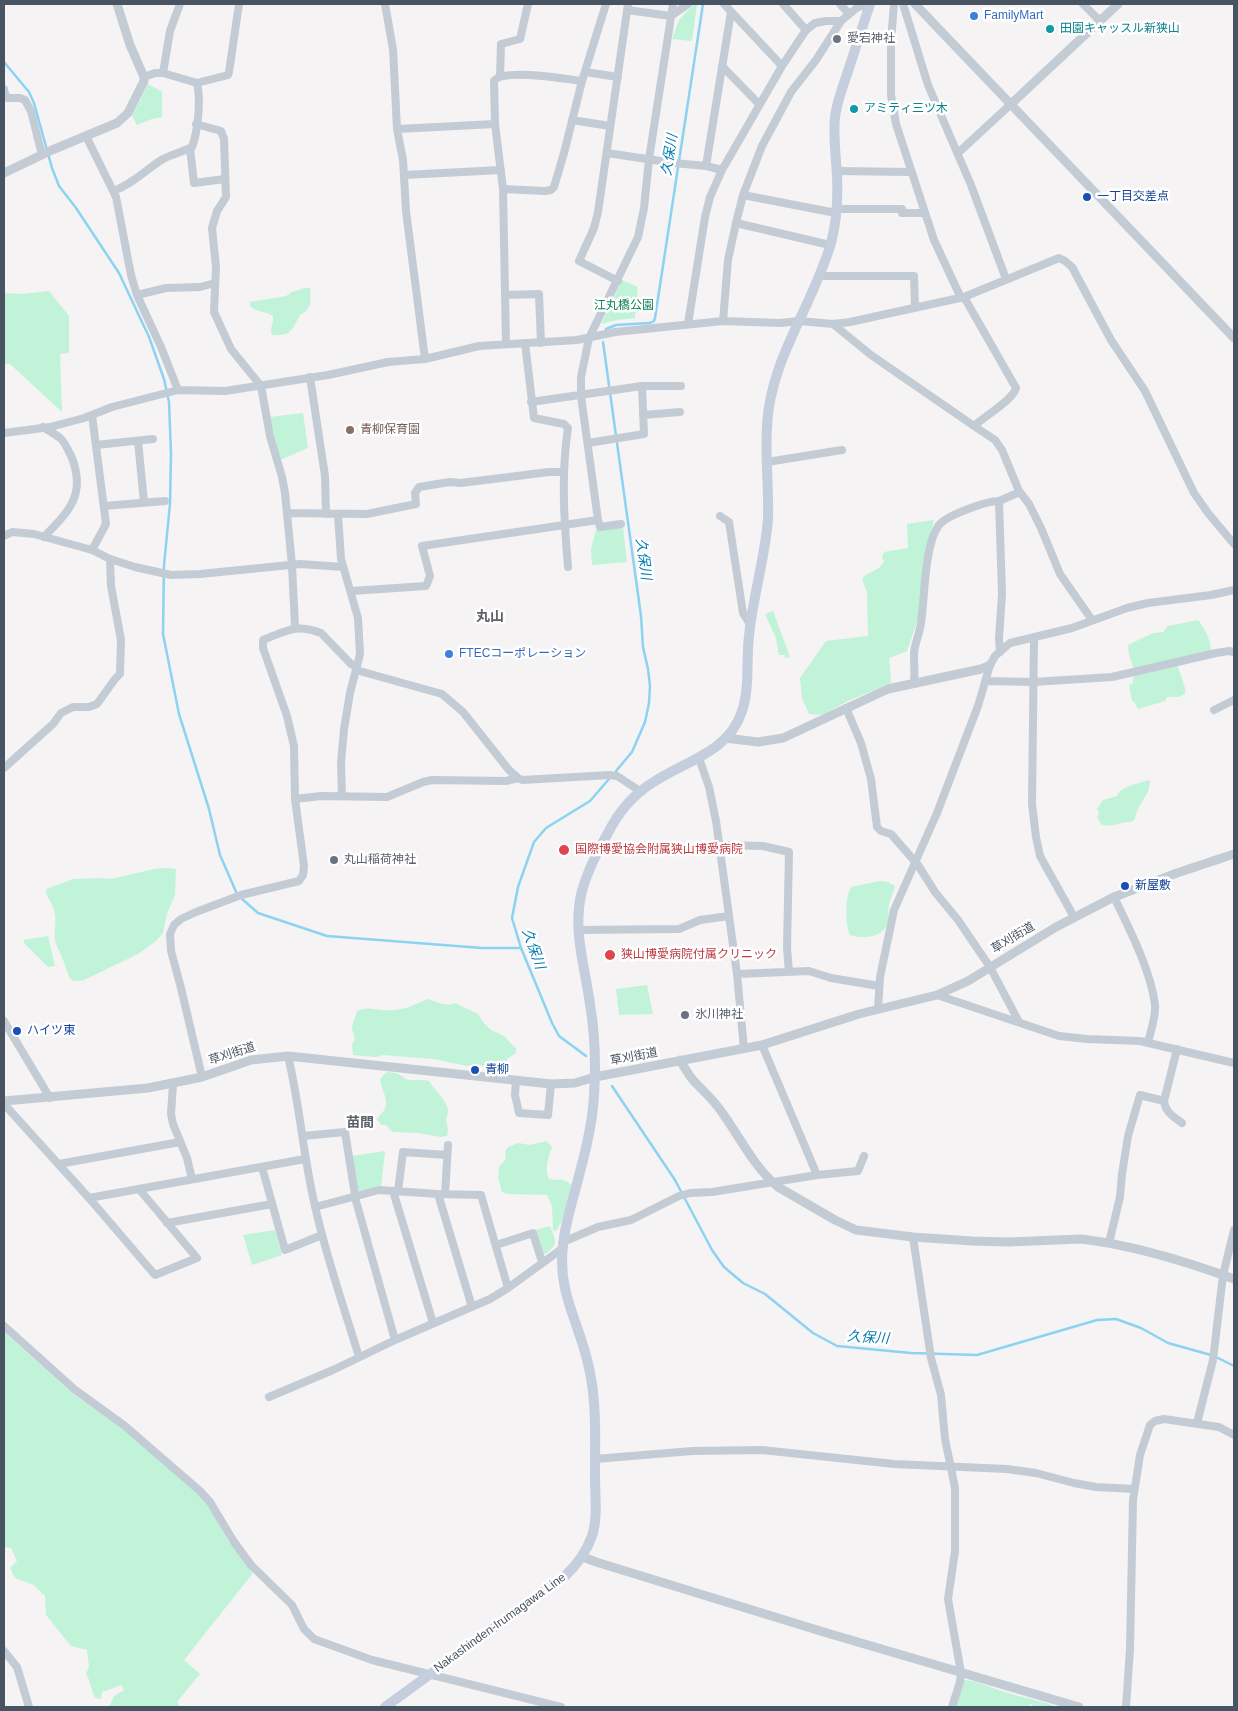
<!DOCTYPE html>
<html>
<head>
<meta charset="utf-8">
<style>
  body { margin:0 }
  #map { position:relative; width:1238px; height:1711px; overflow:hidden; background:#f5f3f3; font-family:Arial,sans-serif }
  canvas { display:block }
  .frame { position:absolute; inset:0; border:5px solid #495462; pointer-events:none }
</style>
</head>
<body>
<div id="map">
<canvas width="1238" height="1711"></canvas>
<div class="frame"></div>
</div>
<script>
const ctx = document.querySelector('canvas').getContext('2d');
ctx.lineJoin = 'round';
function fill(path, color) {
  ctx.fillStyle = color;
  ctx.fill(path, 'evenodd');
}
function stroke(path, color, width, dash) {
  ctx.strokeStyle = color;
  ctx.lineWidth = width;
  ctx.lineCap = dash ? 'butt' : 'round';
  ctx.setLineDash(dash || []);
  ctx.stroke(path);
}
function write(font, color, halo, rows, align = 'center') {
  ctx.font = font + ' Arial,"Noto Sans JP",sans-serif';
  ctx.lineWidth = 5;
  ctx.setLineDash([]);
  ctx.textBaseline = 'middle';
  ctx.strokeStyle = halo;
  ctx.fillStyle = color;
  for (const [text, x, y, turn = 0] of rows) {
    ctx.save();
    ctx.translate(x, y);
    ctx.rotate((+turn || 0) * Math.PI / 180);
    ctx.textAlign = isNaN(turn) ? turn : align;
    if (halo) ctx.strokeText(text, 0, 0);
    ctx.fillText(text, 0, 0);
    ctx.restore();
  }
}
const green = new Path2D(`
  M694,4h3l-5,37 -20,-2 7,-19z
  M148,84l14,8v25l-10,2 -15,6 -5,-9z
  M622,280l16,7 -3,31 -18,2 -16,4z
  M305,288h5c1,11 2,22 -10,27 -9,16 -8,21 -28,20 -3,-6 2,-12 1,-19 -7,-5 -15,-3 -23,-10v-4l36,-6 6,-4z
  M49,291l20,25v37l-9,1 2,58 -52,-48h-6v-71l17,1z
  M303,413l5,35 -28,12 -10,-43z
  M934,520l-8,32 -8,67 -11,32 -18,7 2,25 -43,18 -25,14 -14,-1 -7,-16 -2,-20 26,-37 42,-5 -1,-44 -5,-12 2,-4 15,-8 5,-6 -2,-5 2,-5 24,-4 -1,-24z
  M623,527l4,35 -35,3 -1,-16 5,-19z
  M773,611l17,46 -5,1v-3h-6l-3,-17 -11,-24z
  M1198,620c8,10 12,19 13,31l-35,10 9,27v6l-6,3h-12l-2,4 -27,8 -4,-7 -2,-1 -3,-16 4,-2v-5l2,-3c-2,-11 -7,-19 -7,-30l25,-12 10,-1 5,-6z
  M1147,780l3,1c0,15 -13,23 -15,38l-4,3c-11,-1 -20,7 -30,2l-4,-7 2,-4 -2,-4 6,-9 14,-4c5,-11 20,-11 30,-16z
  M166,868l10,1 -1,26 -8,19 -4,19 -7,8 -18,13 -54,26 -7,1 -6,-1c-5,-8 -6,-17 -10,-25 -2,-5 -5,-9 -6,-15 -1,-10 2,-20 -1,-30 -2,-9 -8,-12 -8,-21l27,-10 27,-1 11,1 43,-10z
  M880,881l8,1 7,4c-1,6 -4,11 -6,18 -1,6 0,14 -2,20 -4,14 -25,15 -37,11 -5,-11 -5,-38 1,-48z
  M48,936l7,30 -7,1 -23,-23 -2,-4z
  M647,985l6,29 -34,1 -3,-26z
  M428,999c10,3 17,8 27,4l23,11 5,8 8,8 13,6 12,13v4l-9,6 -2,6 -20,2 -8,-3 -10,2 -33,-7 -51,-4 -7,2 -23,-2 -1,-11c5,-6 1,-9 0,-16 0,-5 4,-12 5,-17 12,-5 16,-1 28,-1 19,1 26,-4 43,-11z
  M387,1072c4,1 8,0 11,2 5,2 6,5 11,6 7,1 13,-1 20,1 5,8 20,22 19,30 0,3 -2,6 -2,9 1,6 3,8 1,16l-6,1 -23,-4 -25,-1 -7,-7h-5l-4,-6c2,-3 6,-7 8,-10 4,-10 -4,-20 -5,-30z
  M546,1141l6,6c-4,11 -8,22 -3,32 8,2 16,-2 22,6l-9,36 -6,10 -3,-1 -1,-24 -5,-11 -39,-1 -6,-2 -4,-15 1,-10 7,-8 -1,-8 3,-4 10,-4 12,2z
  M385,1151l-4,36 -21,4 -3,-2 -5,-33z
  M550,1226c6,15 9,17 -4,28l-4,-1 -7,-23z
  M275,1230l7,25 -30,10 -9,-30z
  M4,1332l69,62 50,34 84,74 21,39 25,32 -69,87 16,14 -23,28 3,5h-71l5,-11 10,-6 -3,-5 -19,7 -1,7 -6,-1c-4,-9 -4,-16 -9,-24l3,-7 -2,-17 -16,-4 -25,-31 -1,-19 -11,-11 -19,-7 -5,-10 7,-7 -6,-13 -7,-1z
  M964,1680c14,1 24,7 38,11 16,6 34,8 50,14v2h-16l-6,-3 -2,3h-72z`);
const stream = new Path2D(`
  M4,62l25,30 5,11 18,65 7,18 17,22 43,65 30,64 15,42 5,23 2,52 -1,50 -6,61 -1,69 16,80 30,95 11,46 17,39
  M606,329l10,-4 34,-2 4,-2 1,-3 48,-314
  M603,342l38,274 2,31 5,22 2,17 -1,17 -4,19 -13,30 -16,19
  M241,898l17,15 69,23 155,12h39
  M586,1056l-27,-20 -7,-13 -31,-75 -9,-30 6,-31 16,-45 12,-14 44,-27 19,-22
  M612,1086l63,94 37,70 12,17 19,16 22,11 48,39 24,13 74,7 66,2 120,-35 19,-1 25,9 27,15 43,12
  M1216,1357l18,9`);
const minor = new Path2D(`
  M385,4l8,45 4,80 6,31 3,51 19,148
  M724,4l58,62
  M783,4l23,26
  M840,4l9,10
  M894,4l-3,36v55l5,29 38,116 27,58
  M903,4l25,81 43,100 35,94
  M1083,4l17,17
  M627,10l44,6 17,-12
  M722,66l37,38
  M585,72l33,5
  M163,73l7,-42 10,-27
  M500,76l1,-32 19,-5 8,-35
  M144,77l11,-4h8l34,10 31,-8 1,-3 10,-68
  M4,89l1,5 3,4h12l5,2 6,11 11,44
  M572,120l38,6
  M196,124l25,7 3,8 2,58 -9,14 -5,17 4,39 -2,45 17,37 30,37 9,50 12,41 3,16 7,72 3,62
  M397,129l98,-5
  M86,136l30,61 15,78 6,20 24,52 17,43
  M190,148l4,35 31,-4
  M607,153l67,10 32,3 16,4
  M958,153l53,-49
  M706,166l25,-154
  M837,171l73,1
  M404,175l97,-5
  M503,189l42,2 6,-1 3,-3 10,-34 18,-72 24,-77
  M113,191c20,-7 32,-21 50,-32 9,-5 20,-7 29,-12 6,-16 9,-47 5,-64
  M743,195l93,18
  M837,209h65v4h23
  M830,245l-94,-22 7,-28 19,-49 29,-54 25,-32 25,-39
  M819,276h95l1,32
  M618,281l-39,-20 15,-33 4,-16 30,-208
  M137,295l29,-7 34,-1 15,-4
  M506,295l33,-1 2,49
  M964,297l52,91c-2,11 -32,29 -42,38l21,14 7,10 17,41 10,13 12,24 19,46 32,46
  M723,321l5,-61 8,-37
  M688,324l17,-107 5,-20 12,-27 60,-104 24,-36 9,-7 11,-2h15l17,-14 12,-3
  M833,324l38,31 103,71
  M525,343l9,75 30,6 4,4c-7,46 -4,92 0,139
  M506,344l-3,-155 -8,-65 -1,-43c9,-13 72,-2 88,0
  M310,377l15,99 1,38
  M531,402l111,-16h39
  M643,415l37,-3
  M43,427c6,4 12,7 17,11 5,4 9,14 12,20 14,37 -3,53 -28,79
  M4,433l46,-6 34,-9 28,-11 66,-17 47,1 103,-16 60,-13 37,-3 54,-13 98,-6 38,-8 108,-11 57,2 19,-2 34,3 17,-2 114,-25 95,-39 6,3 7,6 39,73 34,51 49,102 14,20 26,31
  M138,441l6,61
  M588,443l56,-9 -2,-48
  M96,445l57,-6
  M767,462l75,-12
  M104,506l61,-5
  M287,513l80,1 49,-10 -1,-11 4,-6 31,-5 11,1 88,-11h15
  M338,515l3,44 17,59 2,36 -10,39 -6,36 -3,34 1,33
  M720,516l9,6 14,91 7,11
  M598,520l2,7 21,-3
  M4,536l8,-4 22,2 58,16 18,9 25,8 36,8 29,-1 100,-10 43,3
  M92,550l14,-26 -14,-109
  M351,591l75,-5 4,-10 -8,-30 176,-26 -17,-124v-19l8,-39 49,-101 6,-29 5,-49 24,-155
  M1034,638l-2,166 4,33 4,19 34,61
  M1000,652l-1,-14 3,-44 -3,-93 21,-9
  M356,670l86,24 21,18 46,58 9,8
  M986,681l47,1 79,-5 104,-24 13,-2 5,1
  M914,684c1,-11 0,-21 0,-31 1,-11 6,-20 7,-30 4,-26 3,-78 18,-98 8,-10 48,-24 60,-24
  M846,708l15,35 10,36 6,48 4,4 10,3 27,31 17,27 23,28 32,47 29,55
  M1214,710l20,-10
  M699,758l10,29 7,34 21,153 72,-3 22,7 48,8
  M4,768l49,-44 8,-11 12,-6h16l8,-3 18,-25 5,-5 1,-34 -10,-54 -1,-27
  M295,799l26,-3 66,1 36,-15 9,-2 74,1 12,-3 4,2 88,-5 7,1 23,15
  M720,845l43,1 26,6 -2,96 2,24
  M1114,897c15,31 37,74 41,108 1,12 -4,25 -7,37
  M578,930l101,-1 21,-9 29,-4
  M737,974l7,75
  M937,995l122,41 28,3 53,2 94,22
  M878,1009l2,-32 14,-67 43,-97 41,-107 12,-41 5,-9 15,-13 62,-15 55,-20 21,-5 63,-8 23,-5
  M4,1021l46,77
  M762,1045l55,130
  M1177,1049l-13,52c1,11 10,16 18,22
  M288,1056c12,49 15,100 27,150 11,51 29,101 44,151
  M202,1077l-21,-89 -10,-37 -1,-17 4,-9 7,-6 15,-7 45,-17 58,-14 4,-6 1,-9 -9,-67 -1,-53 -7,-30 -24,-68v-8c23,-9 33,-17 58,-7l30,31 6,3
  M516,1080l-1,15 4,18 29,2 3,-31
  M173,1084l-2,30 2,10 14,34 5,21
  M4,1104l85,94 66,77 42,-17 -58,-69
  M303,1136l42,-4 11,69 39,139
  M59,1164l121,-22
  M262,1167l23,83 37,-15
  M393,1191l40,132
  M398,1191l5,-39 44,3
  M438,1194l34,113
  M445,1194l3,-49
  M89,1198l216,-39
  M315,1207l64,-17 59,4 43,1 27,93
  M167,1223l105,-19
  M913,1237l18,121 10,37 4,44 10,49v63l-7,48 13,74 -1,9 -8,25
  M563,1242l35,-15 33,-7 48,-24 11,-3 22,-1 105,-17 41,-4 6,-15
  M1109,1243l11,-46 2,-23 6,-38 12,-41 24,6
  M496,1245l37,-12 9,29
  M4,1326l70,63 51,37 75,65 10,11 24,40 17,23 41,40 12,24 10,10 58,21 189,47
  M269,1397l64,-27 62,-30 95,-41 18,-11 55,-40
  M1197,1423l16,-63 10,-85 11,-45
  M595,1459l97,-8 70,-1 132,14 113,5 29,4 38,10 22,4 38,2
  M4,1651l13,16 12,40
  M1126,1707l4,-58 3,-149 7,-45 10,-30 5,-4 9,-2 55,8 15,8`);
const tertiary = new Path2D(`
  M915,4l319,334
  M1011,104l107,-100
  M4,173l48,-23 65,-27 11,-10 16,-32v-4l-14,-32 -13,-41
  M725,738l33,4 25,-4 105,-49 93,-20 9,-4
  M680,1060c4,7 8,14 13,20 9,10 20,19 28,31 19,26 32,55 57,76l57,33 21,10 57,7 59,4 36,1 73,-3c52,6 104,22 153,40
  M4,1101l144,-13 54,-11 49,-17 37,-4 263,28 24,-1 20,-6 167,-32 97,-31 78,-19 31,-14 88,-54 58,-30 63,-24 57,-19
  M583,1557l13,5 231,71 252,74`);
const secondary = new Path2D(`
  M385,1707l179,-130c12,-11 22,-24 28,-41 6,-18 3,-40 3,-59 0,-36 2,-74 -6,-109 -9,-45 -32,-74 -26,-123 2,-20 8,-39 13,-58 8,-30 16,-59 18,-91 2,-31 1,-62 -4,-92 -5,-36 -17,-73 -9,-109 5,-21 16,-43 27,-62 10,-20 25,-38 44,-50 32,-22 77,-30 90,-72 8,-23 4,-51 7,-75 4,-40 16,-78 19,-117 1,-31 -3,-62 -1,-93 3,-67 46,-120 64,-183 6,-22 7,-45 6,-67 -1,-20 -4,-40 -2,-59 2,-17 9,-33 14,-49 7,-21 14,-43 21,-64`);
const markers = [
  [974,16,5,"#3f7fe0"],
  [1050,29,5,"#0f9aa8"],
  [837,39,5,"#6b7280"],
  [854,109,5,"#0f9aa8"],
  [1087,197,5,"#1a4fb4"],
  [350,430,5,"#8d6e63"],
  [449,654,5,"#3f7fe0"],
  [564,850,6,"#e0444e"],
  [334,860,5,"#6b7280"],
  [1125,886,5,"#1a4fb4"],
  [610,955,6,"#e0444e"],
  [685,1015,5,"#6b7280"],
  [17,1031,5,"#1a4fb4"],
  [475,1070,5,"#1a4fb4"]
];
const shopNames = [
  ["FamilyMart",984,16],
  ["FTECコーポレーション",459,654]
];
const cultureNames = [
  ["田園キャッスル新狭山",1060,29],
  ["アミティ三ツ木",864,109]
];
const worshipNames = [
  ["愛宕神社",847,39],
  ["丸山稲荷神社",344,860],
  ["氷川神社",695,1015]
];
const transitNames = [
  ["一丁目交差点",1097,197],
  ["新屋敷",1135,886],
  ["ハイツ東",27,1031],
  ["青柳",485,1070]
];
const parkNames = [
  ["江丸橋公園",624,306]
];
const educationNames = [
  ["青柳保育園",360,430]
];
const healthNames = [
  ["国際博愛協会附属狭山博愛病院",575,850],
  ["狭山博愛病院付属クリニック",621,955]
];
const streetNames = [
  ["草刈街道",1013,938,-31],
  ["草刈街道",232,1054,-18],
  ["草刈街道",634,1057,-11],
  ["Nakashinden-Irumagawa Line",500,1623,-36]
];
const waterNames = [
  ["久保川",670,155,-81],
  ["久保川",643,559,82],
  ["久保川",533,949,70],
  ["久保川",868,1338,4]
];
const neighbourhoodNames = [
  ["丸山",490,617],
  ["苗間",360,1123]
];
fill(green, '#c1f3d9');
stroke(stream, '#8cd3f2', 2.5);
stroke(minor, '#c3cbd4', 8);
stroke(tertiary, '#c3cbd4', 9);
stroke(secondary, '#c5cedc', 10);
for (const [x, y, r, color] of markers) {
  const dot = new Path2D();
  dot.arc(x, y, r, 0, 2 * Math.PI);
  ctx.fillStyle = color;
  ctx.fill(dot);
  stroke(dot, '#fff', 2);
}
write('12px', '#366cbe', '#fff', shopNames, 'left');
write('12px', '#0d838f', '#fff', cultureNames, 'left');
write('12px', '#5b616d', '#fff', worshipNames, 'left');
write('12px', '#164399', '#fff', transitNames, 'left');
write('12px', '#128455', '#fff', parkNames);
write('12px', '#785e54', '#fff', educationNames, 'left');
write('12px', '#be3a42', '#fff', healthNames, 'left');
write('12px', '#495462', '#fff', streetNames);
write('italic 14px', '#057db2', '#fff', waterNames);
write('bold 14px', '#5e6268', '#fff', neighbourhoodNames);
</script>
</body>
</html>
